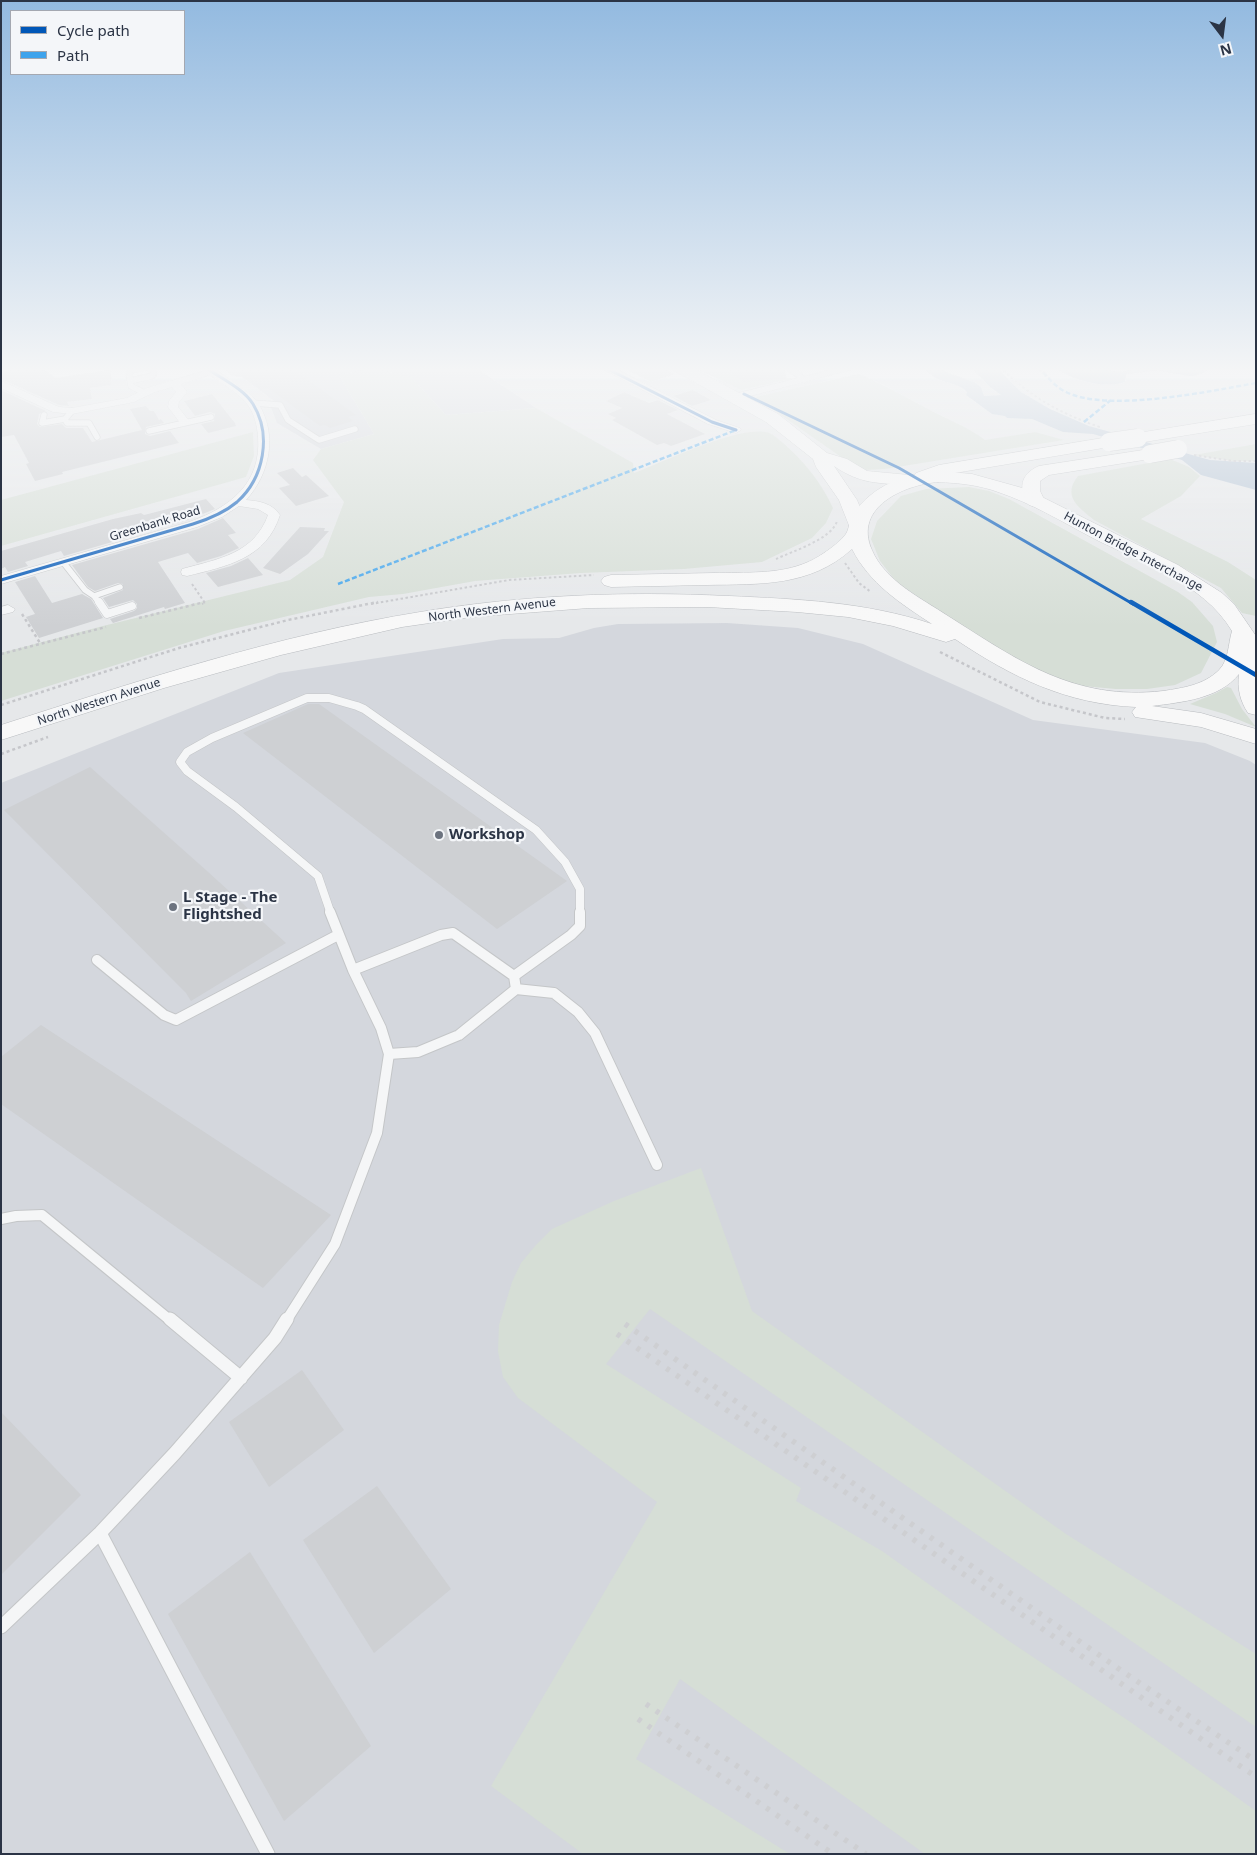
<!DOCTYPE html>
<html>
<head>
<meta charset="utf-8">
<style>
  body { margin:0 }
  #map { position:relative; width:1257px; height:1855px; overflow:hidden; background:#e6e8ea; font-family:"Noto Sans",sans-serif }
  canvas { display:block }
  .frame { position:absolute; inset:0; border:2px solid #2b3445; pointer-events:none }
  .legend { position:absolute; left:10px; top:10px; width:175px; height:65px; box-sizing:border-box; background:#f4f6f9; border:1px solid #a4a8b1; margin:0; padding:6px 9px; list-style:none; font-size:15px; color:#2b3445 }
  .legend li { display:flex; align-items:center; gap:10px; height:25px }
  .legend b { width:25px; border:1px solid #a4a8b1 }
  .north { position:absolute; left:1197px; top:10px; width:50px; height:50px; -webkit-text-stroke:4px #f4f6f9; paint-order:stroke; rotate:165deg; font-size:14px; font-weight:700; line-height:20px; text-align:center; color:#2b3445 }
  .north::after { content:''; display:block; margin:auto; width:18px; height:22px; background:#2b3445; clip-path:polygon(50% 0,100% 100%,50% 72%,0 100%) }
</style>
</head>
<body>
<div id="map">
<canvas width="1257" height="1855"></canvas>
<div class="frame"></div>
<ul class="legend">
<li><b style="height:6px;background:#0057b8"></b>Cycle path</li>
<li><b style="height:6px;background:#3ea3ec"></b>Path</li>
</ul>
<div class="north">N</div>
</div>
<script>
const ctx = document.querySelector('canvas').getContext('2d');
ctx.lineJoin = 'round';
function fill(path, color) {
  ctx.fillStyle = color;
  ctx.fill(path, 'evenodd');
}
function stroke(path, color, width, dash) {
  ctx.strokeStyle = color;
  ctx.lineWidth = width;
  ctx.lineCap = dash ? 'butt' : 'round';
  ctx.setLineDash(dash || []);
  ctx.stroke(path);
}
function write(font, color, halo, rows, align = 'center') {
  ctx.font = font + ' "Noto Sans",sans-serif';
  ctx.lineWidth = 4.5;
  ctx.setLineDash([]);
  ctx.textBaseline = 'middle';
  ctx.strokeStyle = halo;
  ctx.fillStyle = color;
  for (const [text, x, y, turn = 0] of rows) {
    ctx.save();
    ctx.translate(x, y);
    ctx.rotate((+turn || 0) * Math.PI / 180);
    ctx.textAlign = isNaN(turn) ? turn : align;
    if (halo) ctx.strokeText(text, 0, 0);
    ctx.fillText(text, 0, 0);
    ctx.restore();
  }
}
const built = new Path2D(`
  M223,367h251l62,41 -90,7 -35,-38 -39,-9 -33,7 35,59 -53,15 -44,-26 -7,-18 4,-4 -32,-24 -11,-2z
  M727,623l71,5 65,16 170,76 172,23 45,18 6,4v1089h-1255v-1071l278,-110 224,-34 56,-1 35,-10 24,-4z`);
const green = new Path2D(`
  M623,367h38l13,7 -23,8z
  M694,367h79l14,11h8l-54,12z
  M372,368l39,9 35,38 90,-7 97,55 1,10c32,-12 100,-46 132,-41 6,1 11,6 16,10 22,19 39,40 51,66l-7,15 -14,15 -50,24 -78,7 -103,4 -106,8 -72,13 -34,3 -145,34 -223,70v-48l102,-27 187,-46 33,-23 21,-55 -31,-42 8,-11 53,-15 -35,-59z
  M859,374c23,10 45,22 67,34 20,11 41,18 59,32l50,-8 29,8 -179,29 -19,1 -12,-4 -99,-69z
  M253,432l1,24 -8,21 -245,69v-46z
  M1256,444v17h-23l-39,-6z
  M1170,459l19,8 11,9 -19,20 -40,23 87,43 28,18v36l-14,-3 -21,-25 -127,-68c-16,-13 -32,-24 -16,-44z
  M969,487l20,4 20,8 169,93 14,10 21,24 4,16 -16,31 -26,12 -28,4h-31l-33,-3 -31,-8 -31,-14 -36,-23 -88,-58 -17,-22 -9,-22 6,-18 24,-25 25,-7z
  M1227,687l4,1 11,21 14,18 -31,-13 -35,-10 26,-11z
  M701,1168l51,143 314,223 190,120v73l-606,-418 -44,55 195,124 -5,13 86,50 127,90 120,80 127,90v43h-331l-245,-175 -44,80 154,95h-207l-92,-68 166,-284 -139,-104 -15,-21 -5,-26 1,-26 13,-43 9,-19 14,-17 17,-17 62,-28z`);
const water = new Path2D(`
  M922,367h16l7,5 29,10 7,5 3,9 17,-1 -11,-8 -19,-20h25l25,25 29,17 39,17 121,34 46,3v27l-55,-15 -19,-15 -10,-3 -79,-23 -30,-2 -31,-13 -25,-1 -2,-2 -13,-2 -26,-19 1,-3c-10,-10 -21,-8 -33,-15 -4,-4 -7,-7 -12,-10z
  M1055,367h46l10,4 12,1 18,-5h73l-17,8 -8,1 -31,-6 -32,4 -1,8c-21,7 -52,-1 -70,-15z`);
const building = new Path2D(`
  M20,367h19l17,11 54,-8 2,15 -22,3 2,11 -25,3 2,4 -10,-1 -58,-26v-6z
  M230,367h60l66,48 -8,2 5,4 -23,7 -5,-3 -5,1 -52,-38 -7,2z
  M722,367h62l2,12 -42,3z
  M1,390l45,21 -7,3 -2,10 3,3 22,-3 4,4h17l9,14 50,-12 -12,-21 16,-3 4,5h4l5,9 2,-1 3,4 -18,4 -1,7 5,2 20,-5 9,12 -117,29 1,2 -28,7 -9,-17 3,-1 -15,-28 -13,2z
  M693,390l18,10 -19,6 -19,-10z
  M624,392l25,11 9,-3 20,10 -11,4 38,20 -34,12 -7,-3 -7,2 -45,-25 4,-2 -8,-4 14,-6 -16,-7z
  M212,394l23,29 1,3 -28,7 -7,-9 13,-3 1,-7 -5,-2 -15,4 -11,-15z
  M293,468l9,9 4,-2 23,21 -33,10 -17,-18 11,-3 -13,-12z
  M206,499l9,10 -27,11 -124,36 -3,-5 -36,11 3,4 -20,6 -3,-5 -4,2v-18l112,-32 28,-6 3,2z
  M223,518l13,15 -8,2 11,13 -18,8 -24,7 -9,-10 -30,9 27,41 -20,6 -1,-2 -51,16 -3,-4 24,-8 3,-3v-4l-4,-4 -24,7 -6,-9 20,-8v-6l-5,-1 -23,8 -7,-4 -16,-22 126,-36z
  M300,527l25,1 -1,3h5l-21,23 -28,20 -17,-6z
  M248,558l15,17 -45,12 -12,-14 25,-7z
  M35,576l17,27 30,-9 9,5 12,19 -64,20 -13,-21 9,-3 -20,-32z
  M308,704h11l248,177 -70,48 -254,-196z
  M90,767l117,104 79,72 -95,58 -5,-8 -182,-183z
  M41,1025l290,190 -68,73 -262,-184v-47z
  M302,1370l42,60 -75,57 -40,-65z
  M1,1412l80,83 -80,80z
  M377,1486l74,103 -77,64 -71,-113z
  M250,1552l121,194 -87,75 -116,-207z`);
const pathFar1 = new Path2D(`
  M1000,367c29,29 61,47 100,60
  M1194,455l39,6h23
  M776,559c17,-8 56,-20 61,-38
  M845,563l14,20 12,9
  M192,584l13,19 -3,1
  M371,604l138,-24 85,-5`);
const path = new Path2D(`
  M22,614l18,29
  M139,618l66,-16
  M940,652l100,50 65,16 20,1
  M1,654l105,-27
  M1,705l178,-57 109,-28 90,-18
  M1,754l47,-17`);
const serviceFar3 = new Path2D(`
  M789,367l15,13
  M130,381l22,-5 2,-3 -1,-4 -6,-2
  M144,393l-13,-7 -2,-11 2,-5 15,-3
  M253,403l27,2 8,15 31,20 36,-11
  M72,411l-7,8 2,4h22l8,14
  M44,415l-2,8 23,-4
  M149,431l62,-14
  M63,562l22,28 9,6 6,8
  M94,596l26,-9`);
const serviceFar2 = new Path2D(`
  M99,602l8,12 25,-8
  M331,914l-13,-38 -82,-69 -49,-36 -7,-9 7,-10 25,-14 95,-40h22l28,8 7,3 172,121 29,32 15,27v25`);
const serviceFar1 = new Path2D(`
  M97,960l67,55 12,5 162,-85
  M353,970l88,-35 12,-2 61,43 2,13 -57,46 -41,17 -29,2
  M514,976l57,-41 9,-9v-14
  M516,989l38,4 24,19 17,21 62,132
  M1,1219l15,-3 26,-1 129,106
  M286,1321l49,-77 42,-111 12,-79 -8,-26 -28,-58 -23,-58`);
const service = new Path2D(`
  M170,1319l71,59
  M100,1533l168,321
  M1,1627l99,-94 75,-80 100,-115 12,-19`);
const minor = new Path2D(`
  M200,367c16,0 22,7 34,16 8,6 18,11 24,20 20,31 12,71 -12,97 13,1 26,3 34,15 -14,44 -53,51 -93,61l-5,-1 -1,-3 1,-3c36,-10 72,-15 86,-54l-10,-6 -19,-3 -17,11 -25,10 -196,57v-8l188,-54c40,-14 73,-38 69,-86 -1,-11 -4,-24 -11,-32 -9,-12 -25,-20 -37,-29l-29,9 6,8 -8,10 -1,5 12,15 -5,3 -4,-1 -13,-17 1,-6 7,-9 -4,-5 -17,5 -21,10 -62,12 -19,-2 -52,-24v-7l58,26 13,1 55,-10 20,-10 57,-17z
  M599,367h13l104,53 24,8 1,2 -5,3 -28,-9z
  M842,367h19l-126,33 -5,-3 1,-2z
  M8,605l7,4 -2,3 -12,3v-8z`);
const primary = new Path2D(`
  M671,367h20l87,47 49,39 20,6 20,12 42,4 6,1 3,4 -3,4 -6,1c-31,-2 -49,-1 -75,-19l23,34 10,24 -3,4 -7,2 -7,-2 -11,-28 -23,-33 -3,-8 -47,-37 -93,-52z`);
const trunk = new Path2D(`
  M938,471l34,3 54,15 152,76 44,28 12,11 22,32v79l-8,-2c-8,-12 -11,-25 -9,-39 -20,25 -57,28 -87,32l49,7 55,16v15l-55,-17 -66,-10 -3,-5 4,-5c-70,-3 -124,-30 -181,-68l-9,3 -53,-16 -45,-9 -51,-5 -90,-5 -118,1 -118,9 -69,10 -121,28 -117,33 -163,52v-15c137,-44 277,-90 419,-113 102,-17 206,-21 309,-16 68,3 137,6 203,28 -32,-21 -62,-40 -80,-75 -42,38 -92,35 -145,36 -32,1 -64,1 -96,2l-7,-2 -3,-4 3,-4 7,-2c34,-1 69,-1 103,-2 31,-1 65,2 94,-11 10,-4 34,-20 39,-30 2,-5 3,-12 6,-17 19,-30 52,-41 85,-44zM938,482c21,1 41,3 60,10 33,11 63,29 93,45 48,25 112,45 141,94 -4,13 -3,29 -13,39 -15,15 -36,18 -56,21 -89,10 -144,-30 -215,-75 -27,-18 -63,-35 -76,-66 -19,-43 32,-65 66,-68z`);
const motorway = new Path2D(`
  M1256,414v10l-118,19 -6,-1 -3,-4 3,-4 6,-1z
  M1109,437l6,1 3,4 -3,4 -172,29 -21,7 -6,-1 -3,-4 3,-4 23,-8z
  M1150,449l6,1 3,4 -3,4 -107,17 -9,6v10l5,10 -2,4 -7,2 -7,-2c-11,-16 -9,-31 10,-39z`);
const rail = new Path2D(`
  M625,1324l497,347 134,90
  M617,1334l639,443
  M646,1704l220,150
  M638,1719l195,135`);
const motorwayBridge = new Path2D(`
  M1109,442l29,-4
  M1150,454l28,-5`);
const quiet = new Path2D(`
  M1038,367c9,9 17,20 28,25 42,21 144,-1 190,-9
  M1084,422l27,-22
  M338,584l398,-154`);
const cyclewayFar1 = new Path2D(`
  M604,367l108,55 24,8
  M744,394l155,74 234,136
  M1,580l192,-56c16,-5 31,-11 44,-22 27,-24 35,-67 16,-98 -10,-16 -33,-26 -48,-37`);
const cycleway = new Path2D(`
  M1131,602l125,73`);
const markers = [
  [439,835,5,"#6c737f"],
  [173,907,5,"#6c737f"]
];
const farStreetnames = [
  ["Greenbank Road",155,524,-17],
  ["Hunton Bridge Interchange",1133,552,28],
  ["North Western Avenue",492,610,-7],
  ["North Western Avenue",99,702,-18]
];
const poiNames = [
  ["Workshop",449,835],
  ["L Stage - The",183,898],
  ["Flightshed",183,915]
];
fill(built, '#d4d7dd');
fill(green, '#d6ded6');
fill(water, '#b4c4d5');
fill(building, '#ced0d3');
stroke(serviceFar3, '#c4c6c8', 7);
stroke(serviceFar2, '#c4c6c8', 9);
stroke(serviceFar1, '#c4c6c8', 12);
stroke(service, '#c4c6c8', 15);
stroke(minor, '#c4c6c8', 1);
stroke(primary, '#c2c5c8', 1);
stroke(trunk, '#b8bbbf', 1);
stroke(motorway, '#b8bbbf', 1);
stroke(pathFar1, '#c5c6ca', 2, [2.5, 2.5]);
stroke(path, '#c5c6ca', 2.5, [3, 3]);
stroke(serviceFar3, '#f5f6f7', 5.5);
stroke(serviceFar2, '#f5f6f7', 8);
stroke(serviceFar1, '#f5f6f7', 10);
stroke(service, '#f5f6f7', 13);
fill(minor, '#f5f6f7');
fill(primary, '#f8f8f8');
fill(trunk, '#f8f8f8');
fill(motorway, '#f8f8f8');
stroke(rail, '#cecfd2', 5.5, [4, 8]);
stroke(motorwayBridge, '#b8bbbf', 19, []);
stroke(motorwayBridge, '#f8f8f8', 18);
stroke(quiet, '#3ea3ec', 2.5, [5, 2.5]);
stroke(cyclewayFar1, '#0057b8', 3);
stroke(cycleway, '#0057b8', 4.5);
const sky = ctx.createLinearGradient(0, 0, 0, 627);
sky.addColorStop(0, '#93bae0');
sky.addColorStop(0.59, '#f4f5f6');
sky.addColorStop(1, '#f4f5f600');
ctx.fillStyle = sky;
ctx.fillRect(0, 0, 1257, 627);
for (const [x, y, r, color] of markers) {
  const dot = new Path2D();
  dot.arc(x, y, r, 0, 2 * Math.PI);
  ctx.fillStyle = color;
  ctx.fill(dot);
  stroke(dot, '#f4f6f9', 2);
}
write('12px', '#2b3445', '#f4f6f9', farStreetnames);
write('bold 15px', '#2b3445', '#f4f6f9', poiNames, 'left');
</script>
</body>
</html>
